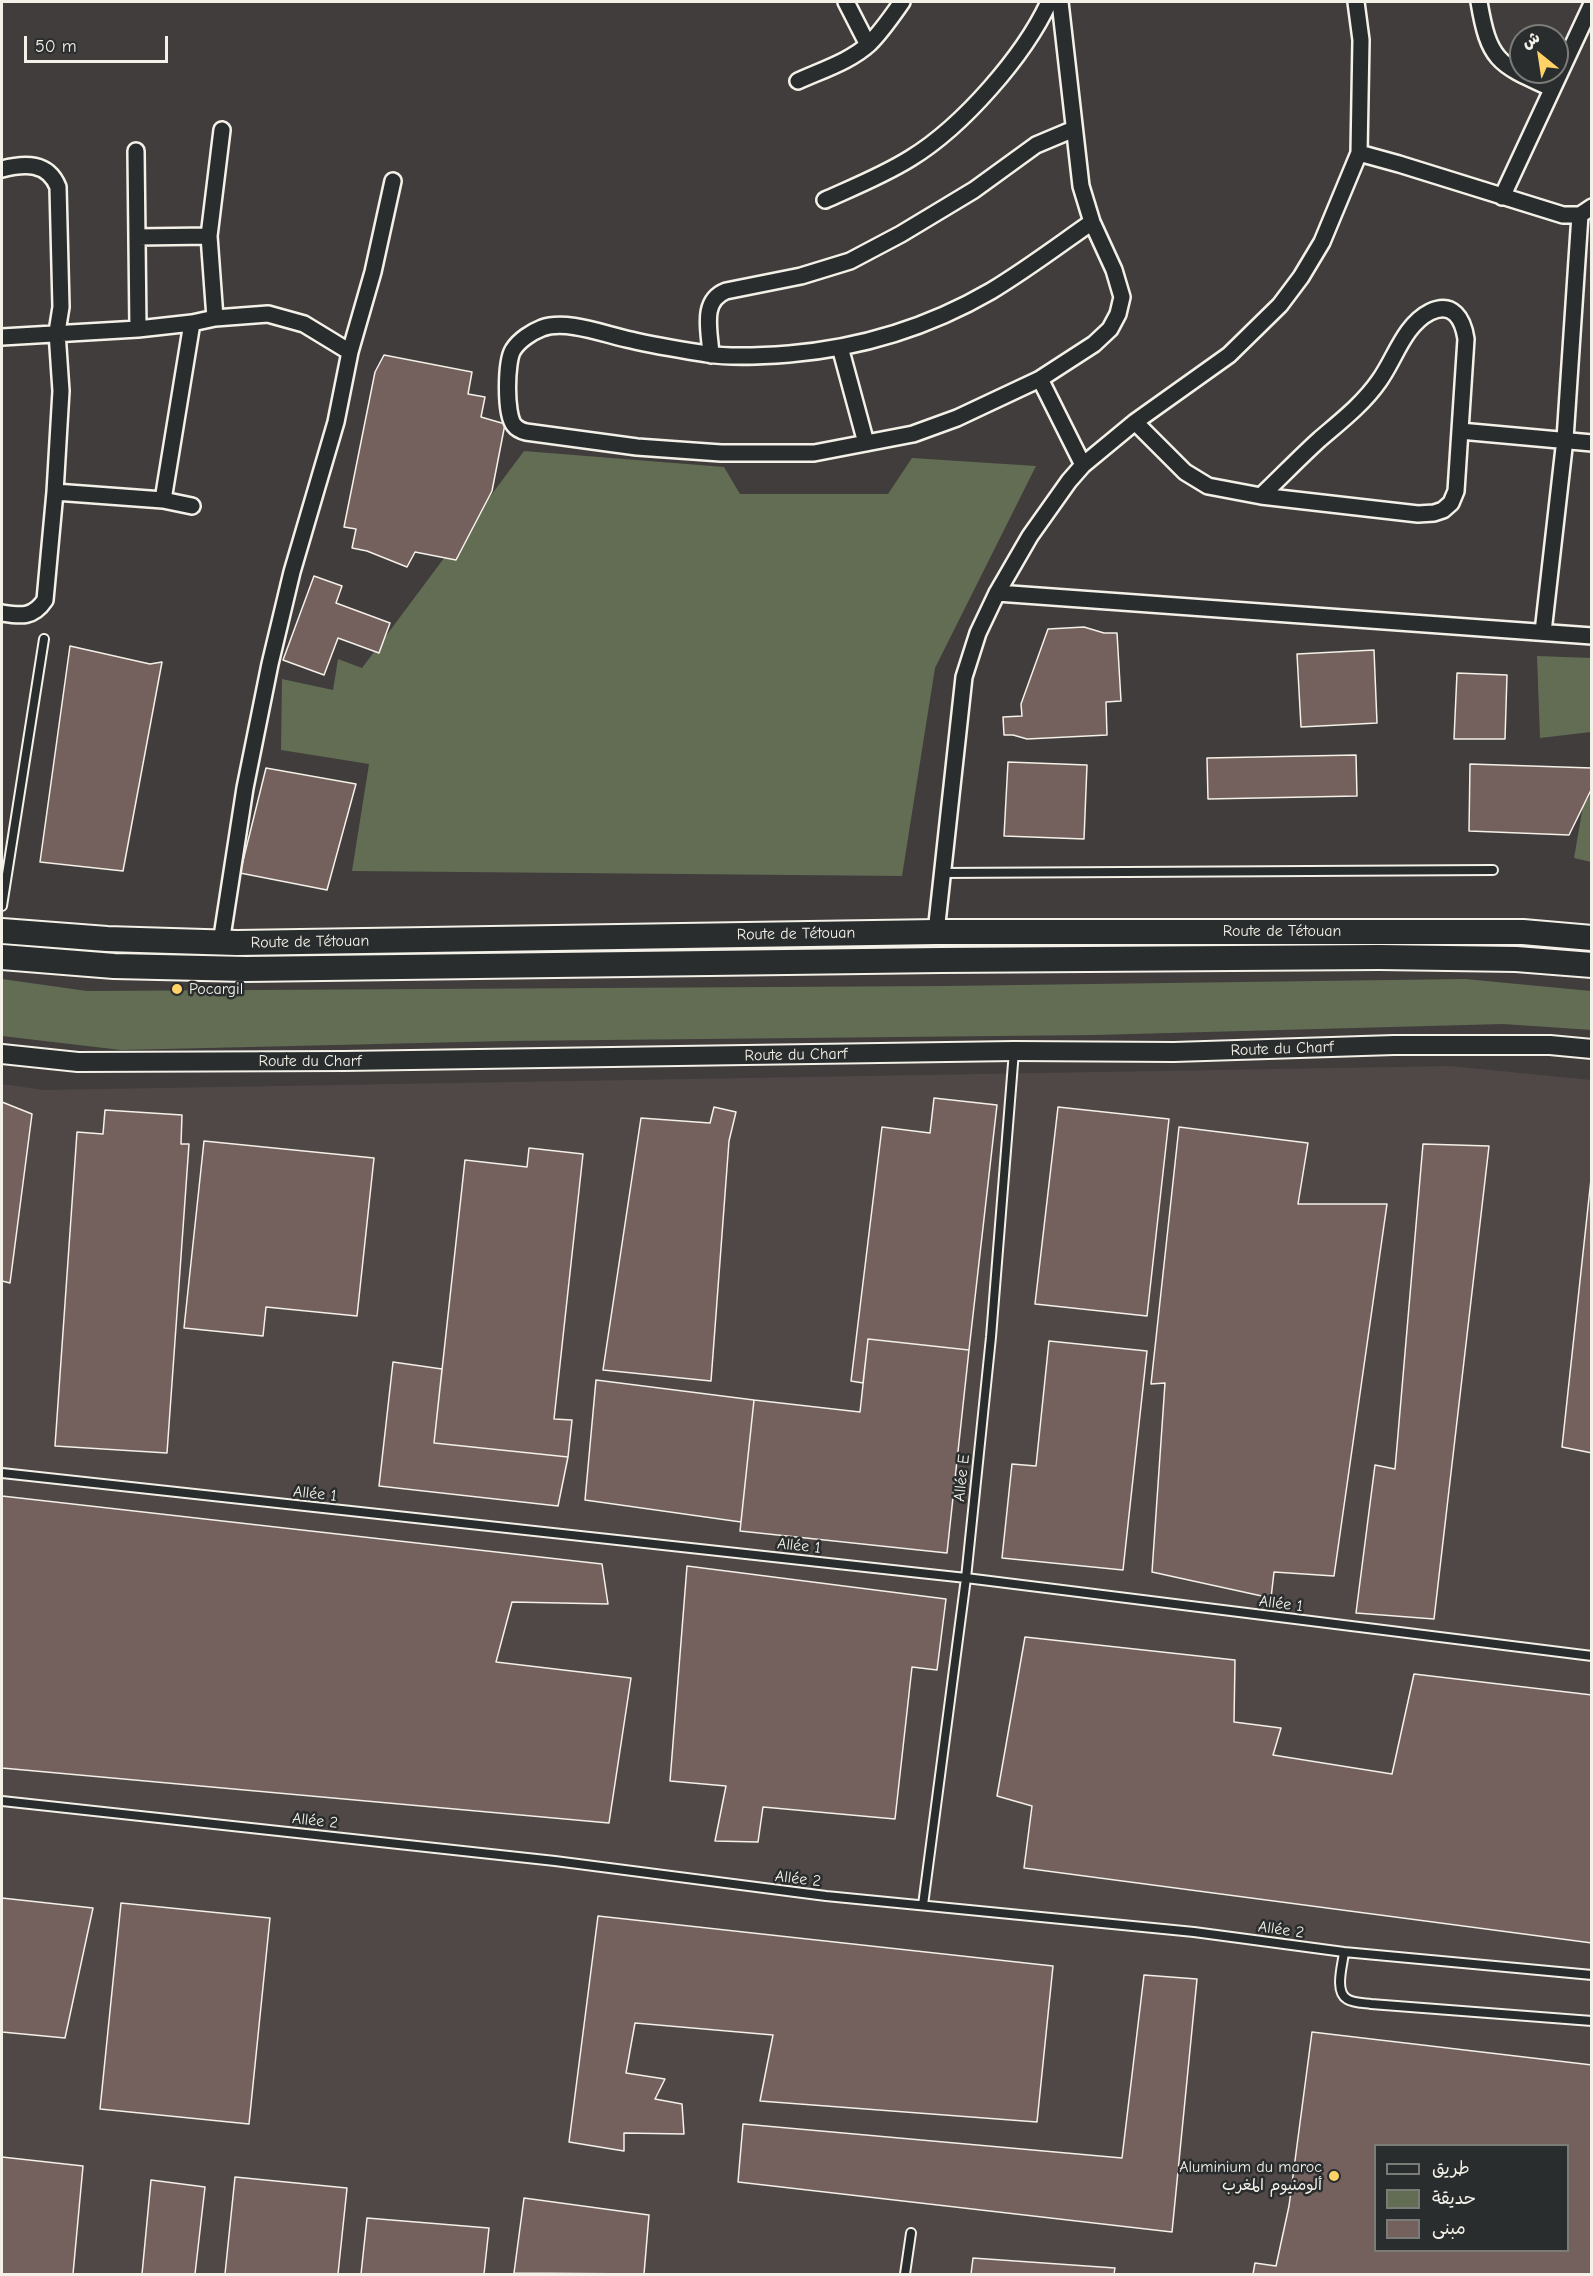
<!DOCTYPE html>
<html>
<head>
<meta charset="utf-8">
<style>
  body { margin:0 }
  #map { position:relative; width:1593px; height:2276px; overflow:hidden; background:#403d3c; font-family:"Comic Neue","Playpen Sans Arabic",sans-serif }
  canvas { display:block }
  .frame { position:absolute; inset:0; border:3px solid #f4f1e8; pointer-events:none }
  .legend { position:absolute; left:1374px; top:2144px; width:195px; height:108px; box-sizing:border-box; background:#2a2d2e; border:2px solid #7b7b78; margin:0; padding:8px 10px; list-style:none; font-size:18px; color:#f4f1e8 }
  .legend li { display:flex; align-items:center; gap:12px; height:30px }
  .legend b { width:30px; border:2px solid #7b7b78 }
  .north { position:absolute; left:1509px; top:24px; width:60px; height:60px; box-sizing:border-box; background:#2a2d2e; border:2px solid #7b7b78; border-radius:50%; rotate:330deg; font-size:16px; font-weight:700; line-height:24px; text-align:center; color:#f4f1e8 }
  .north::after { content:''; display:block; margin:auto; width:21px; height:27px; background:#ffd166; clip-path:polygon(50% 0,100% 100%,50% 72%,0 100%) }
  .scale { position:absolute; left:24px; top:36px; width:144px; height:27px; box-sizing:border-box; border:3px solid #f4f1e8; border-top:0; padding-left:8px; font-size:18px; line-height:21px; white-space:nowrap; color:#f4f1e8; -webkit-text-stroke:4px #2a2d2e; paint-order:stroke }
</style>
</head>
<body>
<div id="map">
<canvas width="1593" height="2276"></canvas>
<div class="frame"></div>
<ul class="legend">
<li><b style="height:8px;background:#2a2d2e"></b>طريق</li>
<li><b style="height:16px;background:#626d54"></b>حديقة</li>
<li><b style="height:16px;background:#74615d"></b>مبنى</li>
</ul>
<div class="north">ش</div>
<div class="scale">50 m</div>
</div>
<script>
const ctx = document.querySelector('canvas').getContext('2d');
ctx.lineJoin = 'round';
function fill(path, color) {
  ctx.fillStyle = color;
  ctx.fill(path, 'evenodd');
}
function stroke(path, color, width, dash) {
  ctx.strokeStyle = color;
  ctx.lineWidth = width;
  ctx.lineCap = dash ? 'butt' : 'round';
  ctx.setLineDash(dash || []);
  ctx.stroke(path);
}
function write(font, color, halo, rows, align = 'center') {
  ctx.font = font + ' "Comic Neue","Playpen Sans Arabic",sans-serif';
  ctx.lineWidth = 5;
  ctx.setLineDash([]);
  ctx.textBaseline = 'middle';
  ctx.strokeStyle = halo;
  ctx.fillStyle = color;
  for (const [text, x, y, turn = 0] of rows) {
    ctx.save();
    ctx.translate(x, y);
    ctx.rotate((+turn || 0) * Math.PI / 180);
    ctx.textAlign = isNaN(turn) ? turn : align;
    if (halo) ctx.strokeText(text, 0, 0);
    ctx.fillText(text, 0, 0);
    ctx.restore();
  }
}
const built = new Path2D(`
  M1450,1066l141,14v1194h-1589v-1190l42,6zM1376,2146h192v104h-192z`);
const green = new Path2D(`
  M524,451l200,16 16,27h148l24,-36 124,8 -101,202 -33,208 -550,-5 17,-107 -88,-14 1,-71 51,11 5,-31 24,9z
  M1537,656l54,2v74l-51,6z
  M1591,794v68l-17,-4 9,-52z
  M2,979l85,12 857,-5 521,-7 126,12 1,39 -89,-6 -408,11 -588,6 -386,9 -119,-14z`);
const building = new Path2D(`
  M384,355l88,17 -4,22 17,3 -4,20 24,7 -13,67 -36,69 -41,-8 -8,15 -40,-16 -15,-3 4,-19 -12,-2 31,-155z
  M314,576l28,10 -6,17 54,20 -11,30 -41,-15 -14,37 -41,-15z
  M1084,627l20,6h13l4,68 -15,1 1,33 -80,4 -14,-4h-9l-1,-18 19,-1 -1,-12 27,-75z
  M70,646l80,18 12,-2 -39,209 -83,-9z
  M1374,650l3,73 -76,4 -4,-73z
  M1457,673l50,2 -2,64h-51z
  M1356,755l1,41 -149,3 -1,-41z
  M1008,762l79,3 -3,74 -80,-3z
  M1470,764l122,4v20l-23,47 -100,-4z
  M266,768l90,16 -29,106 -87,-17z
  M934,1098l63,7 -28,245 -101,-11 -5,44 -12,-2 31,-254 48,6z
  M2,1102l30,12 -22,169 -8,-2z
  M714,1107l22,5 -7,29 -18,240 -108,-11 38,-252 69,5z
  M1058,1107l111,12 -22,197 -112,-12z
  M105,1110l77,5 -1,29h8l-22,309 -112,-7 22,-314 26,2z
  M1179,1127l129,16 -10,61h89l-53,372 -60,-4 -3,26 -119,-26 13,-189 -14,1z
  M204,1141l170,17 -17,158 -91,-9 -3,29 -79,-8z
  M1423,1144l66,2 -55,473 -78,-6 19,-148 20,4z
  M529,1148l54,6 -29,265 18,1 -4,37 -134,-14 31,-283 62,7z
  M1592,1170v283l-30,-6z
  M868,1339l101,11 -22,203 -207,-22 14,-131 106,12z
  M1049,1341l98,10 -24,219 -121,-12 10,-94 24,2z
  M393,1362l49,7 -8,74 134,14 -10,49 -179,-20z
  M596,1380l158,20 -13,122 -156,-22z
  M2,1496l600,68 6,40 -96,-2 -16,60 135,16 -22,145 -607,-55z
  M687,1566l259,33 -9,71 -25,-3 -17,152 -132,-12 -5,35 -43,-1 11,-55 -56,-5z
  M1025,1637l210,23 -1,62 47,6 -8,27 119,19 22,-100 178,21v248l-568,-75 8,-62 -35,-10z
  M2,1898l91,10 -28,130 -63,-6z
  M121,1903l149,15 -21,206 -149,-15z
  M598,1916l455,50 -16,156 -277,-21 13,-66 -138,-12 -9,50 39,6 -10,20 27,5 2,30 -60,-1v18l-55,-9z
  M1144,1975l53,4 -25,253 -434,-50 5,-58 379,34z
  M1312,2032l280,33v209h-339l2,-11 21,3 13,-60zM1376,2146h192v104h-192z
  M2,2157l81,9 -10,108h-71z
  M235,2177l112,11 -9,86h-113z
  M151,2180l54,7 -10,87h-53z
  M524,2198l125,17 -5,59 -130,-1z
  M367,2218l122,10 -5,46h-123z
  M973,2258l142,10 -1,6h-143z`);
const service = new Path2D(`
  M942,873l551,-3
  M2,906l42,-267
  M2,1473l964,105 626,78
  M2,1801l553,60 271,35 368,36 150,20 248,23
  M923,1905l43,-327 25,-241 23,-286
  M1344,1952c-1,12 -10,39 3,47 6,4 17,4 24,5l221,17
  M905,2274l6,-41`);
const minor = new Path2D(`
  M846,2l22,43
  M1060,2l21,184 11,36 22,48 8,27 -4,17 -8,15 -16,15 -54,35 -83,39 -44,16 -99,19h-93l-84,-6 -111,-15c-4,-1 -9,-3 -12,-7 -9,-11 -8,-64 -1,-75 6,-10 19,-18 29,-22 25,-9 64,7 89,12 25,6 51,10 76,14 26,4 56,2 82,0 71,-6 140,-27 202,-63 35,-21 68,-46 101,-69
  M1479,2c10,59 19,62 72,86
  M798,81c24,-11 53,-20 72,-38 12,-12 22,-27 32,-41
  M136,151l2,178
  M1359,153l40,11 164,51h17l12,-8
  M2,169c23,-6 46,-7 56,18l3,120 -4,25 4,59 -6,101 108,8 29,6
  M1502,197l90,-193
  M825,200c29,-13 59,-25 86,-42 52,-32 113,-102 138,-156
  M137,237l72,-1
  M215,318l-6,-82 13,-106
  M2,337l136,-8 54,-6 23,-5 53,-4 36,10 46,28
  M840,347l26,96
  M711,355c-1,-23 -11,-54 15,-64l75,-15 49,-15 51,-27 73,-44 62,-45 38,-16
  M1040,379l43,86
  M1135,422l50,50 23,14 53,10 157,18 16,-1 9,-3 8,-7 5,-12 10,-152c-3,-20 -13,-38 -36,-27 -26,13 -35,47 -51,69 -16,23 -38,40 -59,58 -20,18 -39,38 -59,57
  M1460,431l132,12
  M163,500l29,-177
  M997,593l595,43
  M2,613c19,3 31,5 43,-13l10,-108
  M1543,632l22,-193 15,-224
  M936,932l28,-255 14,-44 19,-40 33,-57 39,-55 14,-16 52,-43 94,-67 51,-50 21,-28 21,-35 37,-89 2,-113 -5,-38
  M221,943l24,-155 25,-124 22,-92 44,-150 14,-70 23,-80 20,-91`);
const tertiary = new Path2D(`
  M2,1054l76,8 266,-1 670,-10 160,1 220,-7h156l42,4`);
const trunk = new Path2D(`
  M2,931l105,8 130,4 699,-11h587l69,6
  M2,957l112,9 132,3 695,-9 438,-3 137,2 76,6`);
const markers = [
  [177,989,6,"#ffd166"],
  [1334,2176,6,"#ffd166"]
];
const streetNames = [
  ["Route de Tétouan",1282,931],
  ["Route de Tétouan",796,934,-1],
  ["Route de Tétouan",310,942,-1],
  ["Route du Charf",1282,1049,-2],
  ["Route du Charf",796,1055,-1],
  ["Route du Charf",310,1061],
  ["Allée E",962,1478,-84],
  ["Allée 1",315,1494,6],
  ["Allée 1",799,1546,6],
  ["Allée 1",1281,1604,7],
  ["Allée 2",315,1821,6],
  ["Allée 2",798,1879,7],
  ["Allée 2",1281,1930,8]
];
const poiNames = [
  ["Pocargil",189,989],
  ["Aluminium du maroc",1322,2167,"right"],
  ["ألومنيوم المغرب",1322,2185,"right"]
];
fill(built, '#504846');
fill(green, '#626d54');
fill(building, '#74615d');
stroke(building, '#f4f1e8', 1.5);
stroke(service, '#f4f1e8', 12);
stroke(minor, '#f4f1e8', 20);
stroke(tertiary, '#f4f1e8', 22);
stroke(trunk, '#f4f1e8', 28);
stroke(service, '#2a2d2e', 8);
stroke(minor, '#2a2d2e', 15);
stroke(tertiary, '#2a2d2e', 18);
stroke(trunk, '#2a2d2e', 24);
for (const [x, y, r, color] of markers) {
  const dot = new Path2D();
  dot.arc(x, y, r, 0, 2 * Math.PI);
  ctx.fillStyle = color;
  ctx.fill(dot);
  stroke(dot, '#2a2d2e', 2);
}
write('16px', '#f4f1e8', '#2a2d2e', streetNames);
write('16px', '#f4f1e8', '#2a2d2e', poiNames, 'left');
</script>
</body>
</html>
